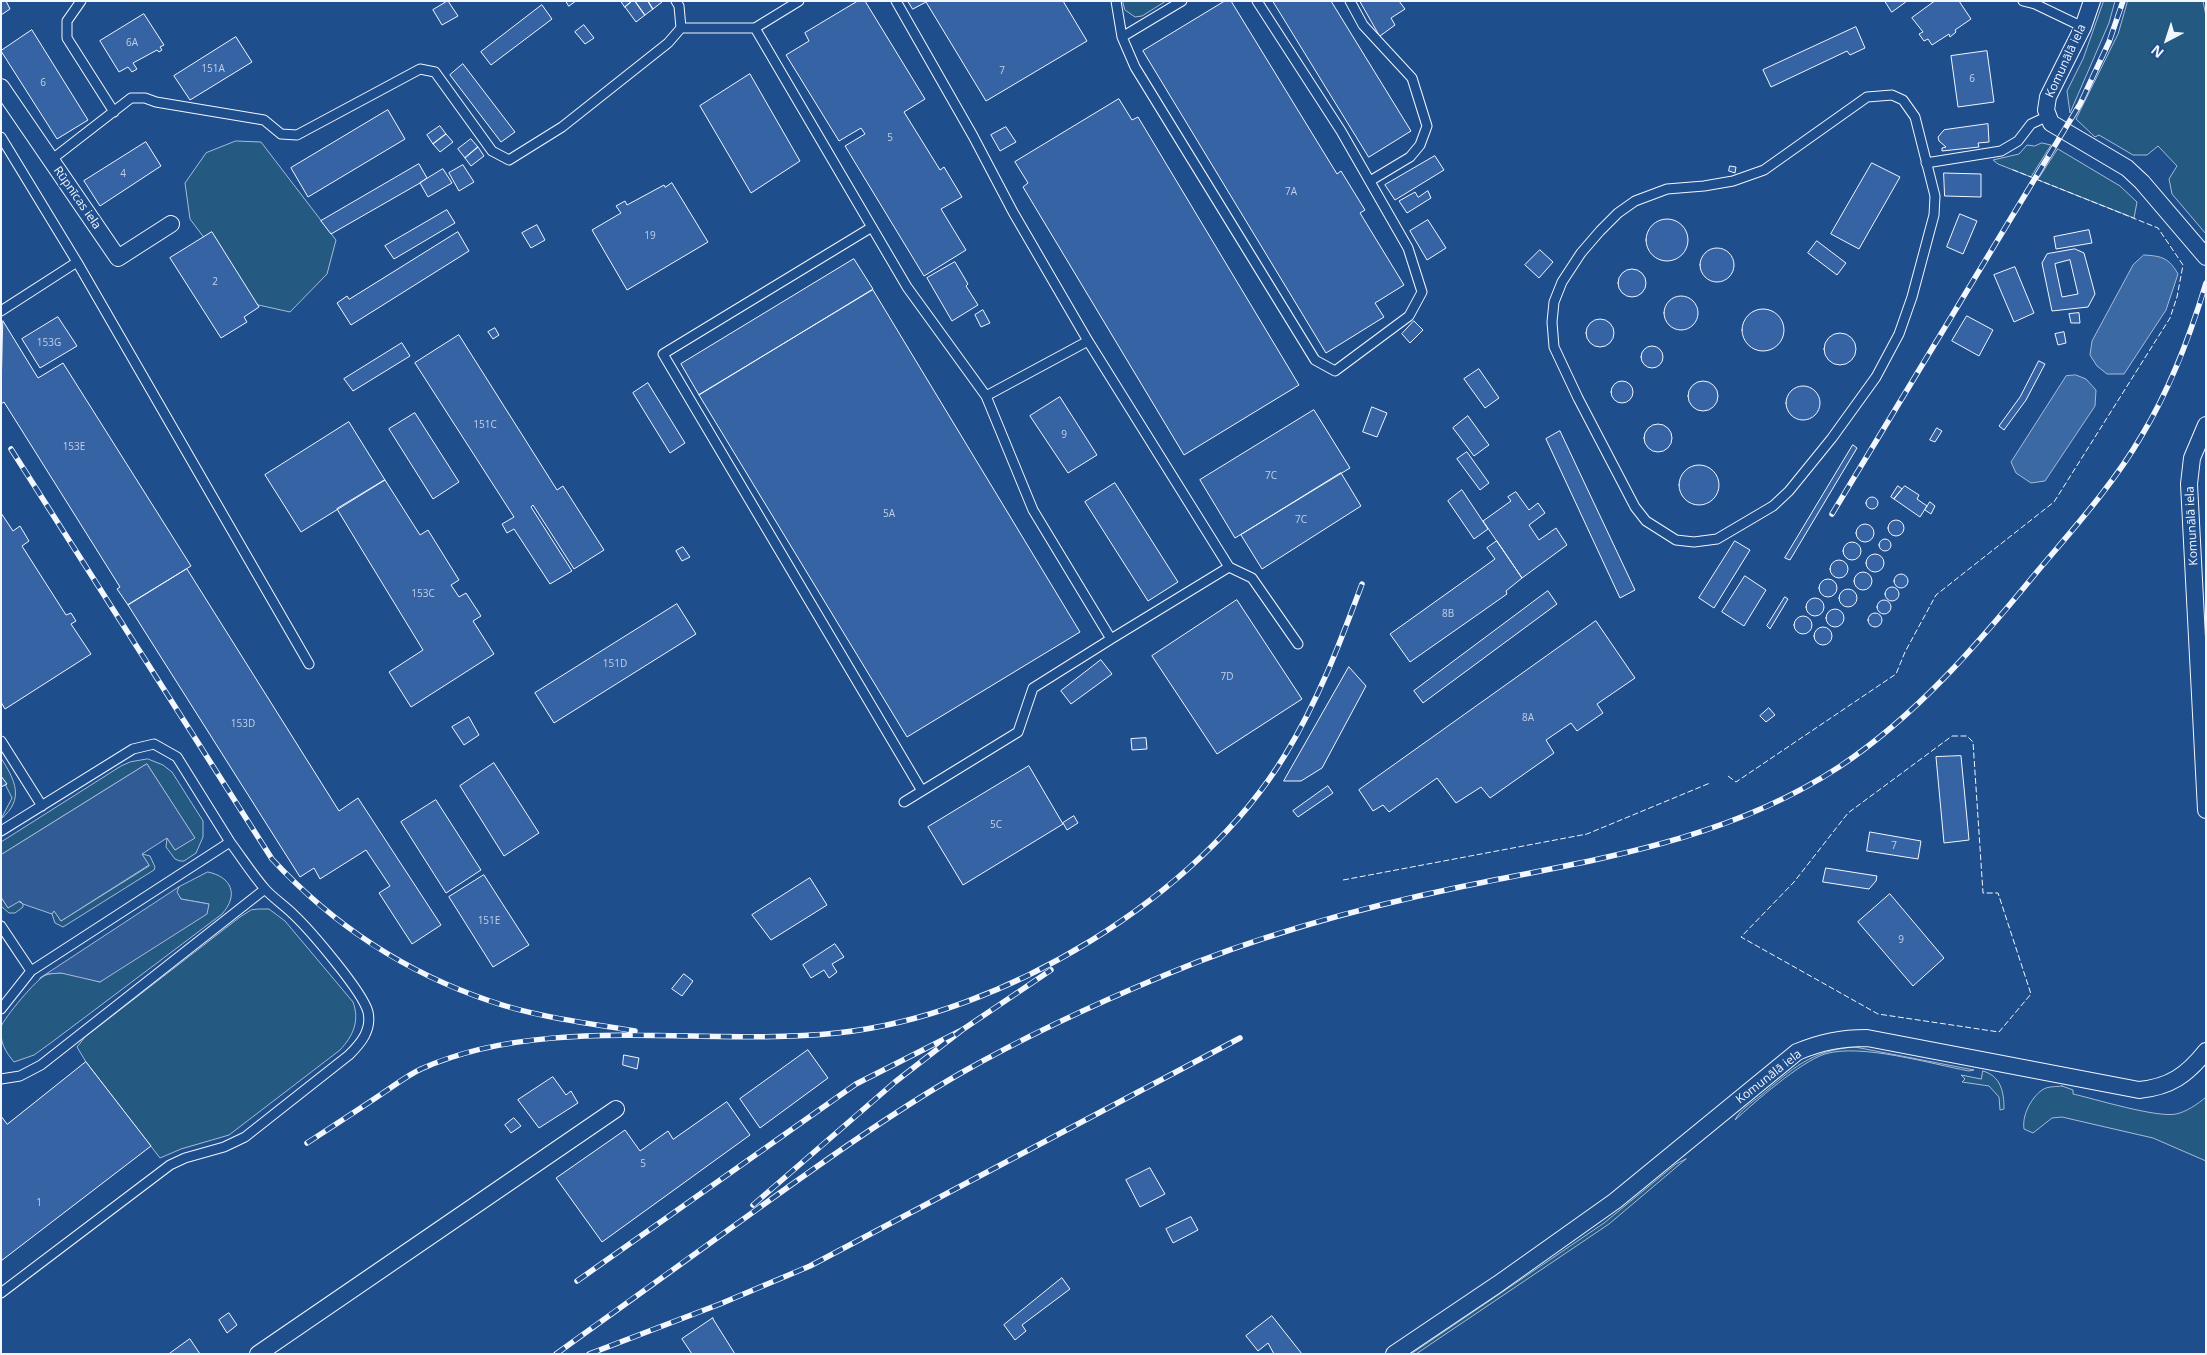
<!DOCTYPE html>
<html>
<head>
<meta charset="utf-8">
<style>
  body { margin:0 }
  #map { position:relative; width:2207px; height:1355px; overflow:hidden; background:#1f4e8c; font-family:"Open Sans",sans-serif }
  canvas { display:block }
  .frame { position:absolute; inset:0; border:2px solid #f2f6ff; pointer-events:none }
  .north { position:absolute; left:2142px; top:15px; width:50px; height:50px; -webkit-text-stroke:4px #1f4e8c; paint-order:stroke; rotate:220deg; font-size:14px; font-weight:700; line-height:20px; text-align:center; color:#f2f6ff }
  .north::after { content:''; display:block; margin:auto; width:18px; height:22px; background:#f2f6ff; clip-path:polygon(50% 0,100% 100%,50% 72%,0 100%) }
</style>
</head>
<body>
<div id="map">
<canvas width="2207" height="1355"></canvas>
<div class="frame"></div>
<div class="north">N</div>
</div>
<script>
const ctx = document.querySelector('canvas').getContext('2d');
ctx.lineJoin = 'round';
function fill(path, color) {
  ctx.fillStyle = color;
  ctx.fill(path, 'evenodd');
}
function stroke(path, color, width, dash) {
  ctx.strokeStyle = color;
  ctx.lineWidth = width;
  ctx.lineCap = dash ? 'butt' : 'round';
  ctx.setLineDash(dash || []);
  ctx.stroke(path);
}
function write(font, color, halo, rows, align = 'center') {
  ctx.font = font + ' "Open Sans",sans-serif';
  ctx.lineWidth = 4;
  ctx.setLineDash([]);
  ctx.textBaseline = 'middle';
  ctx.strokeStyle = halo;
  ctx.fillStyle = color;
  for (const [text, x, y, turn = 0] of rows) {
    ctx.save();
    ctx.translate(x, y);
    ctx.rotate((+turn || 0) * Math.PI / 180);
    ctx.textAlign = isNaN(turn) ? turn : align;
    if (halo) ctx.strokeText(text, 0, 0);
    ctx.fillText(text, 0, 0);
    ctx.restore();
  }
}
const green = new Path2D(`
  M1123,1h43l-24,15 -7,1 -10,-7z
  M2104,1h11l-6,22 -39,90 -3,-22 16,-32z
  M2128,1h75l3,15v218l-34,-40 -3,-15 8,-13 -19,-20 -11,9h-14l-34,-20 -4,2 -19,-18 42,-85z
  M236,141l25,1 75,98 -9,34 -37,38 -36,-8 -64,-85 -5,-36 21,-30z
  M2042,143l9,2 -20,32 -33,-13 -5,-4 26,-6 8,-9 7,1z
  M2058,149l62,37 17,16 -3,16 -96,-38z
  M1,758c14,22 24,41 0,61l11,-21 -11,-22z
  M148,759l15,6 9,7 31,49v16l-7,16 -12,8h-4l-5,-2 -9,-12 1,-9 8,12 19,-13 -47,-73 -146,91v-13l120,-76 9,-4z
  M142,854l8,2 5,11 -1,3 -91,57 -8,-4 -3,-9 2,-4 7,11 88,-55z
  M208,872c24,5 31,23 14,42l-170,128 -18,13 -20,7c-9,-11 -14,-19 -13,-35 2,-8 37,-50 45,-52 17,-6 38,3 54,7l109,-78 -28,-5 -5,-7 3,-5z
  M1,897l7,11 10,-7 5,3v3l-8,6h-6l-8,-7z
  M259,909h10l16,12 68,81c7,19 0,34 -13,48l-111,85 -48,14 -21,9 -74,-96 -9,-15 8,-10 155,-120 11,-7z
  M1855,1047l119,23 -5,1c-38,-7 -108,-28 -144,-17 -25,8 -70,48 -90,66 5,-10 16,-17 25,-24 32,-27 51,-46 95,-49z
  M1983,1071c18,5 21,21 21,38l-4,1 -1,-13 -10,-11 -27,-4 3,-3 -4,-4 20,4z
  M2062,1086l11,4v4c22,5 84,24 103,20 10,-2 22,-10 30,-17v64l-53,-23 -91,-21 -10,1 -19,15 -9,-4c-2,-13 6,-30 18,-39 6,-4 13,-3 20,-4z
  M1686,1159l-77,65 -193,130h-5l193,-131 72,-59z`);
const parking = new Path2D(`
  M147,764l48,74 -20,12 -8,-12 -25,16 7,11 -88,56 -7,-10 -2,3 -29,-10 -3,-3 -12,7 -7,-11v-42z
  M179,887l-2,5 4,7 28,5 -2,10 -107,68 -39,-9 -14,1 -7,4z`);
const water = new Path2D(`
  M2144,255c18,1 25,3 34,19l-12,36 -42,64h-17l-10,-8 -7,-11 2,-14 41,-76z
  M2076,375l10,4 10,11 -1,16 -50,75 -14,2 -15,-10 -5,-11 55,-86z`);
const building = new Path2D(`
  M1,1h5l4,8 -9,6z
  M448,1l10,15 -16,9 -9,-15z
  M566,1h10l-7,5z
  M621,1h11l-7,6z
  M632,1h3l10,14 -9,7 -11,-15z
  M635,1h13l5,8 -8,6z
  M648,1h13l1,1 -9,7z
  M858,1h7l60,98 -21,13 36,58 4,-3 18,30 -21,12 25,41 -42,26 -79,-130 20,-12 -4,-6 -22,13 -53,-86 23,-14 -4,-8z
  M908,1h155l24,40 -101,60 -60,-99 -13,7z
  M1225,1h6l106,173 4,-3 24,39 -5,3 44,72 -29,18 9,14 -58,36 -183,-302z
  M1273,1h58l80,130 -42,26z
  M1360,1h39l6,8 -14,9 4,7 -15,11z
  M1885,1h22l-15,11z
  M1935,1h24l12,18 -16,11 1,2 -6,5 -1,-3 -17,11 -4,-6 -4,2 -5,-7 4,-2 -11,-14z
  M542,5l10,14 -61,46 -10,-13z
  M144,14l20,31 -4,2 2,3 -3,2 -2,-2 -24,13 4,6 -5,3 -4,-5 -9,5 -19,-31z
  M584,25l10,13 -9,6 -10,-12z
  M1856,27l9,21 -15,7 -3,-4 -76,36 -8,-17z
  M32,30l56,90 -31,19 -56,-88z
  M236,37l16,25 -62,38 -16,-24z
  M1987,51l7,51 -36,5 -7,-51z
  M463,64l52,68 -14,10 -51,-67z
  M750,74l50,87 -49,32 -51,-87z
  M1119,99l13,21 6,-3 161,268 -115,70 -161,-268 5,-4 -13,-21z
  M388,110l17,29 -97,58 -17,-29z
  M1988,124l1,18 -11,1 1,4 -37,4v-3l4,-1 -7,-6 -1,-4 6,-7z
  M440,126l6,8 -13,10 -6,-9z
  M1006,127l10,15 -16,9 -9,-16z
  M446,134l7,8 -13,10 -7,-8z
  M471,139l7,8 -13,11 -7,-9z
  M146,142l15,24 -61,40 -16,-25z
  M478,147l6,9 -13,10 -6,-8z
  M1435,156l9,14 -49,30 -10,-15z
  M1872,163l28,14 -41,72 -28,-15z
  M419,164l8,14 -7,5 -89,51 -10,-13z
  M463,165l11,17 -15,9 -10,-18z
  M1730,166l6,1 -1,6 -6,-2z
  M443,169l9,14 -24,14 -8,-14z
  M1944,173l37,1v23l-36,-1z
  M672,183l36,59 -81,48 -35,-60 29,-17 -5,-7 9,-5 2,4 37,-20 1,2z
  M1428,191l3,7 -24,15 -8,-12 16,-9 3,5z
  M447,210l8,13 -61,36 -9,-13z
  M1960,214l17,7 -14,33 -16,-7z
  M1646 240a21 21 0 1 1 42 0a21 21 0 1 1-42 0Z
  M1428,220l18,28 -19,12 -17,-29z
  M537,225l8,15 -14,8 -9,-15z
  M2089,230l3,13 -36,6 -2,-12z
  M212,232l47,75 -15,10 3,5 -26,16 -51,-80z
  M458,232l11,19 -118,74 -14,-22 10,-7 2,3z
  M1817,241l29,22 -9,12 -29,-22z
  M1700 265a17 17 0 1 1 34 0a17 17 0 1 1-34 0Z
  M2075,249l9,4 11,41 -7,13 -36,4 -10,-48 5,-9z
  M1540,250l13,12 -14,16 -14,-13z
  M854,259l19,30 -174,106 -18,-31z
  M2070,260l8,34 -16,3 -7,-33z
  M955,262l13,22 -2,2 12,19 -26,16 -25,-43z
  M2015,267l19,46 -20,9 -20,-47z
  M1618 283a14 14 0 1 1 28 0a14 14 0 1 1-28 0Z
  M873,290l207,342 -173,105 -208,-342z
  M1664 313a17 17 0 1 1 34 0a17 17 0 1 1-34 0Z
  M1742 330a21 21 0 1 1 42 0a21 21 0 1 1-42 0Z
  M983,310l7,13 -9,4 -6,-12z
  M2079,313l1,10h-9l-2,-9z
  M1967,316l26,14 -14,26 -27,-15z
  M58,317l19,29 -37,22 -18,-29z
  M1586 333a14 14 0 1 1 28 0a14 14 0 1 1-28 0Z
  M3,321l35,57 25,-15 128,203 -63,39 -11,-16 3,-2 -116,-185 -3,2z
  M1414,321l9,9 -13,13 -8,-9z
  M495,328l4,7 -6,4 -5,-7z
  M2064,332l2,11 -8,2 -3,-11z
  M1824 349a16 16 0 1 1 32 0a16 16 0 1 1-32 0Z
  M459,335l98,155 6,-4 41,64 -30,19 -41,-64 -2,2 41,64 -22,13 -36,-55 -7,4 -5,-9 12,-7 -99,-154z
  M402,343l8,13 -57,35 -9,-12z
  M1641 357a11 11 0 1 1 22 0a11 11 0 1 1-22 0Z
  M2039,361l6,3 -19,36 -22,30 -5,-4 21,-29z
  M1479,369l20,29 -14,10 -21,-29z
  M1688 396a15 15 0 1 1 30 0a15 15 0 1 1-30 0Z
  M1611 392a11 11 0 1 1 22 0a11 11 0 1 1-22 0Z
  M648,383l37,60 -15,10 -37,-60z
  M1786 403a17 17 0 1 1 34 0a17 17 0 1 1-34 0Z
  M1060,397l37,58 -29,18 -38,-57z
  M1372,407l15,6 -10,24 -14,-5z
  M1314,410l36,58 -115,70 -35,-58z
  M415,413l44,69 -26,17 -44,-70z
  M1468,416l21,29 -15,11 -21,-28z
  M349,422l36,58 -84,52 -36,-57z
  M1644 438a14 14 0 1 1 28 0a14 14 0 1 1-28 0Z
  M1937,428l5,3 -7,11 -5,-2z
  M1560,431l75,159 -15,8 -74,-159z
  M1853,445l4,3 -67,112 -5,-2z
  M1467,452l22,31 -9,7 -23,-31z
  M1679 485a20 20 0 1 1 40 0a20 20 0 1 1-40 0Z
  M1341,473l20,33 -99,63 -21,-34z
  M385,480l35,55 8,-5 31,50 -8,5 8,12 7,-4 15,23 -8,5 21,33 -83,53 -22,-35 34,-22 -86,-141z
  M1115,483l63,99 -30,19 -63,-99z
  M1898,486l4,3 -8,10 -3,-2z
  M1905,486l14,9 -2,4 10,7 -7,11 -26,-18z
  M1462,490l26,39 -14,10 -26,-38z
  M1516,492l13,18 9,-7 7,10 -16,12 10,15 17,-12 11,17 -45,33 -39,-57 28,-20 -3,-4z
  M1866 503a6 6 0 1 1 12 0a6 6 0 1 1-12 0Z
  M1930,502l5,4 -4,8 -6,-4z
  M1,513l12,18 7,-5 9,15 -7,5 44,69 5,-2 5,8 -5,3 20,30 -86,55 -4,-7z
  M1888 528a8 8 0 1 1 16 0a8 8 0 1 1-16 0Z
  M1856 533a9 9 0 1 1 18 0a9 9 0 1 1-18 0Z
  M1879 545a6 6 0 1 1 12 0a6 6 0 1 1-12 0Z
  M1497,541l25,37 -16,13 1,3 -97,68 -20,-28 105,-75 -8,-11z
  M1735,541l15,9 -36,58 -15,-10z
  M1843 551a9 9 0 1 1 18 0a9 9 0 1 1-18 0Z
  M683,547l7,10 -8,4 -6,-10z
  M1866 563a9 9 0 1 1 18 0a9 9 0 1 1-18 0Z
  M1830 569a9 9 0 1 1 18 0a9 9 0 1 1-18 0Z
  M187,569l152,242 19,-13 83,127 -29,19 -33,-51 11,-7 -24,-36 -46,29 -6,-11 -14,9 -172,-272z
  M1854 581a9 9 0 1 1 18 0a9 9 0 1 1-18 0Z
  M1894 581a7 7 0 1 1 14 0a7 7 0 1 1-14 0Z
  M1745,576l21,14 -22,36 -22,-14z
  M1819 588a9 9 0 1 1 18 0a9 9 0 1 1-18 0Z
  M1885 594a7 7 0 1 1 14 0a7 7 0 1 1-14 0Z
  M1839 598a9 9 0 1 1 18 0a9 9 0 1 1-18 0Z
  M1548,591l9,13 -134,99 -9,-12z
  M1785,597l3,2 -18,30 -3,-3z
  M1806 607a9 9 0 1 1 18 0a9 9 0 1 1-18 0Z
  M1237,600l65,99 -85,55 -65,-98z
  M1877 607a7 7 0 1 1 14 0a7 7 0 1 1-14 0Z
  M677,604l19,30 -142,89 -19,-30z
  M1826 618a9 9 0 1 1 18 0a9 9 0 1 1-18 0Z
  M1868 620a7 7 0 1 1 14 0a7 7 0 1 1-14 0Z
  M1794 625a9 9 0 1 1 18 0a9 9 0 1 1-18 0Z
  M1596,621l39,57 -38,26 6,9 -26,18 -6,-8 -25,17 8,13 -64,45 -9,-11 -25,16 -19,-25 -48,34 -6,-7 -10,6 -14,-21z
  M1814 636a9 9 0 1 1 18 0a9 9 0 1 1-18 0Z
  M1101,660l11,14 -41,30 -10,-13z
  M1349,667l17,19 -44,82 -21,13h-17z
  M1769,708l6,7 -9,7 -6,-6z
  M469,717l10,18 -15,10 -12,-18z
  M1146,738l1,11 -15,1 -1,-11z
  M1961,756l8,84 -25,3 -8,-86z
  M494,763l45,70 -35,23 -44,-70z
  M1029,766l34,58 -100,61 -35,-58z
  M1,776l6,8 -6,3z
  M1328,786l5,7 -35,24 -5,-6z
  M436,800l45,70 -35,23 -45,-71z
  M1074,816l4,7 -11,7 -4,-7z
  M1870,832l51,9 -3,18 -51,-8z
  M1826,868l51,8 -1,5 -7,8 -46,-7z
  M484,875l45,70 -36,22 -44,-70z
  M810,878l17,27 -56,35 -19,-25z
  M1890,894l54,64 -31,28 -55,-64z
  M835,944l9,13 -12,7 5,8 -8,6 -5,-8 -13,8 -8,-13z
  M684,974l9,7 -11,15 -10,-7z
  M808,1050l20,28 -68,50 -20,-29z
  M624,1055l15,3 -2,11 -14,-4z
  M86,1062l65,84 -150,115v-145l6,8z
  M553,1077l13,18 5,-4 7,12 -39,25 -21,-28z
  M727,1102l23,33 -148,107 -46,-64 69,-48 15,21 28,-20 5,8z
  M514,1118l7,8 -10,7 -6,-8z
  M1150,1168l15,26 -25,13 -14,-27z
  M1191,1217l7,13 -25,13 -7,-14z
  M1062,1278l8,11 -48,36 4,6 -11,9 -11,-15z
  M229,1313l8,12 -10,8 -8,-13z
  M1272,1316l30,38h-28l-6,-11 -10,8 -12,-15z
  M713,1318v1l22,35h-43l-10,-15z
  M190,1339l10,15h-31z`);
const lane = new Path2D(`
  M81,1l-14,20v17l47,74
  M896,1l77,135 40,76 75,129 141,226 23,11 46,66
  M1116,1l6,36 13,30 180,293 20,11 74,-55 13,-24 -14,-44 -67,-117 -84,-130
  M1350,1l13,24 49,53 15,48 -7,19 -10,12 -40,24
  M2023,1l12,3 48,23
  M681,28h74l44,-27
  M755,28l152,259 79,109
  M1122,37l60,-36
  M1892,95l11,5 12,17 20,79 -1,19 -22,82 -13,37 -23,43 -44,61 -43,53 -16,15 -56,33 -23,3 -18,-2 -30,-19 -11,-14 -57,-109 -24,-51 -2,-25 2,-20 8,-20 19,-29 19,-22 18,-18 17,-12 32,-12 37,-3 29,-5 31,-11 103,-73z
  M1,137l76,125 -76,49
  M51,160l80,-62h14l11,4 108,18 17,14 16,1 123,-66 15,3 57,79 17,9 53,-33 106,-84 13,-15 -2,-22 -3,-5
  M1926,163l75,-12 17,-10 13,-17 17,-8
  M872,227l-209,127 259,437
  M77,262l232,402
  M1111,639l118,-72
  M1,741l41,65
  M904,802l114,-70 15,-44 78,-49 -78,-129 -47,-114 102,-55
  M1,831l132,-82 21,-5 23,13 53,85
  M1,926l30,45
  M1,1009l30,-38 199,-129c12,16 22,32 35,47 8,9 19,16 28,25 17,16 70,78 75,98 4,18 -7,31 -19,43l-104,82 -21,10 -39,11 -15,7 -169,128
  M1,1079l19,-3 21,-11 224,-176`);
const street = new Path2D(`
  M2092,1l-9,26 -35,70 -2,13 5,13 76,45 15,14 64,75
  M1,87l117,171 53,-34
  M2206,425l-14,33 -3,26 17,326
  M258,1354l358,-245
  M1394,1354l104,-70 117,-83 182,-149c24,-10 44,-14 70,-14l272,52c31,-3 48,-15 67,-39`);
const rail = new Path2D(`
  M11,449l261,410c61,66 132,113 218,142 46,16 97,22 145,30
  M1832,514l248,-410 29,-62 14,-41
  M307,1143c26,-17 51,-33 76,-50 12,-8 25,-18 38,-24 125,-56 283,-22 416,-36 165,-17 362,-136 448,-278 33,-54 55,-112 77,-171
  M753,1205l142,-123 67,-52 89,-60
  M577,1281l279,-197 106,-54
  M556,1354c66,-48 133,-96 200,-144 67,-48 134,-96 205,-137 65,-37 134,-69 204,-98 95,-40 194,-67 295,-88 131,-27 265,-45 379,-120 78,-52 138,-122 197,-194 37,-44 77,-88 106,-138 29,-48 48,-99 64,-152
  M589,1354l131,-50 90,-38 430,-228`);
const fence = new Path2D(`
  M1952,736h15l6,6 10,151h15l33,101 -32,38 -121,-18 -137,-77 53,-55 54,-69z
  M1728,776l8,6 160,-108 9,-22 31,-57 118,-93 116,-184 7,-21 6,-32 -25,-37 -147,-59
  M1343,880l244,-46 123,-51`);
const numberNames = [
  ["6A",132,43],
  ["151A",213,69],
  ["7",1002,71],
  ["6",1972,79],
  ["6",43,83],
  ["5",890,138],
  ["4",123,174],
  ["7A",1291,192],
  ["19",650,236],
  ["2",215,282],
  ["153G",49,343],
  ["151C",485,425],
  ["9",1064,435],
  ["153E",74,447],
  ["7C",1271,476],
  ["5A",889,514],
  ["7C",1301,520],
  ["153C",423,594],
  ["8B",1448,614],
  ["151D",615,664],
  ["7D",1227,677],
  ["8A",1528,718],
  ["153D",243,724],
  ["5C",996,825],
  ["7",1894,846],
  ["151E",489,921],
  ["9",1901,940],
  ["5",643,1164],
  ["1",39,1203]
];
const streetNames = [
  ["Komunālā iela",2066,61,-65],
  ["Rūpnīcas iela",77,198,55],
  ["Komunālā iela",2192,526,-93],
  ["Komunālā iela",1769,1077,-38]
];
fill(green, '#245a82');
stroke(green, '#a8bbd7', 1);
fill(parking, '#305b95');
stroke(parking, '#a8bbd7', 1);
fill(water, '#3b69a3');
stroke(water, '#a8bbd7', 1);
fill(building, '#3563a3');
stroke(building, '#f2f6ff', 1);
stroke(lane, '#f2f6ff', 11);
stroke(street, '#f2f6ff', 18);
stroke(lane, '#1f4e8c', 9);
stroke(street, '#1f4e8c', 16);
stroke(rail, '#f2f6ff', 5.5);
stroke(rail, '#1f4e8c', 4, [11]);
stroke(fence, '#f2f6ff', 1, [6, 2.5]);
write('10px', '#c3d1e8', null, numberNames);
write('12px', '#f2f6ff', '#1f4e8c', streetNames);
</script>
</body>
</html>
